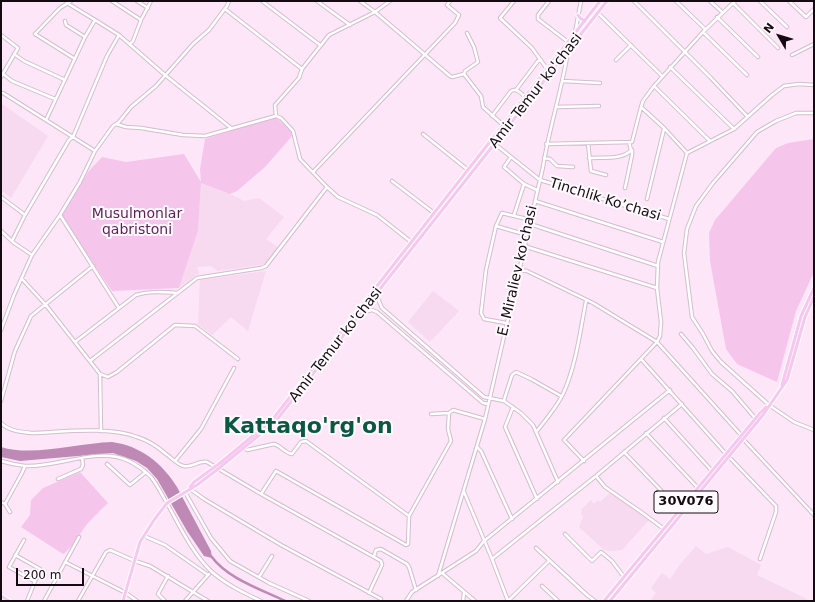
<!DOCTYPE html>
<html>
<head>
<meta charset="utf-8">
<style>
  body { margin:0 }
  #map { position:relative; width:815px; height:602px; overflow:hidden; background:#fde6f8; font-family:"DejaVu Sans",sans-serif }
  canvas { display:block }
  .frame { position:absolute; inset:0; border:2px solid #130b11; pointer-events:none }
  .north { position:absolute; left:759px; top:16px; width:40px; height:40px; -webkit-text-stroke:3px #fffafe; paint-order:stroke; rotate:308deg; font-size:11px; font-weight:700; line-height:16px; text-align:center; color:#130b11 }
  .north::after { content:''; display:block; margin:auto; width:14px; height:18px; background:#130b11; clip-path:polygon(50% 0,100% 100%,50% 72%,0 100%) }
  .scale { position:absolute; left:16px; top:568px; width:68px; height:18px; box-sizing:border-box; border:2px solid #130b11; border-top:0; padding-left:5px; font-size:12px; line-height:14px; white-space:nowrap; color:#130b11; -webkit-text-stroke:3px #fffafe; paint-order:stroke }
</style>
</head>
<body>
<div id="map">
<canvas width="815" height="602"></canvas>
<div class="frame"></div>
<div class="north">N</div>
<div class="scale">200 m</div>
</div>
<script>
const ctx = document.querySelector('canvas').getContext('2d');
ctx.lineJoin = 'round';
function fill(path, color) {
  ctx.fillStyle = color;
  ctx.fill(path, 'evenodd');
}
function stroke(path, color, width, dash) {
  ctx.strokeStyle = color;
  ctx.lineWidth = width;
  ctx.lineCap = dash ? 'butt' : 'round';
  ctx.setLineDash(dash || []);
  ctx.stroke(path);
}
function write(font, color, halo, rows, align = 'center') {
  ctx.font = font + ' "DejaVu Sans",sans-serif';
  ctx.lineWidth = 4;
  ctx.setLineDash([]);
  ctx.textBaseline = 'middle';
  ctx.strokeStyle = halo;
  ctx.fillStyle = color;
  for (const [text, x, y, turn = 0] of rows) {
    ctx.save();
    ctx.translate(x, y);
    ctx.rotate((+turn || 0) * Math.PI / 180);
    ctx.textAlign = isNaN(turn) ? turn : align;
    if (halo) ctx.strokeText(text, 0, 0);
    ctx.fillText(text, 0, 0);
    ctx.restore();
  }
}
const built = new Path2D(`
  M2,104l46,32 -37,62 -10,-8v-84z
  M201,183l29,11 14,7 15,-3 25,19 -18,22 13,9 -12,15 -7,2 -42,6 -7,-5 -14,1 2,6 -20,15 19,-57z
  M266,271l-18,60 -17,-14 -19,18 -14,-11 2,-44z
  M433,291l26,20 -29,31 -22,-20z
  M611,492l38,28 -27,30 -10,1 -8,-1 -25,-23 4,-10 -2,-4 1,-1 -1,-2 10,-10 3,4 4,-4 2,2z
  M696,546l10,8 22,-7 33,18 -4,10 50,24 -1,2h-156l6,-8 -5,-5 11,-15 8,6 12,-17z`);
const green = new Path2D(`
  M275,117l4,3 13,12 1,3 -28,32 -28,24 -7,3 -29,-11 -3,48 -19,57 -67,3 -51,-75 27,-44 14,-15 24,5 58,-8 17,28 -1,-13 5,-30z
  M814,139v133l-18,39 -19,71 -40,-18 -11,-15 -16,-88 -1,-28 6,-13 61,-72 12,-5z
  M80,472l28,31c-7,6 -13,13 -20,20 -7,8 -17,27 -25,31l-42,-27 9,-12 1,-15 12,-12z`);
const water = new Path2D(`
  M112,442c29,4 50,21 65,45l34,64 1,7 -8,-2 -17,-25 -30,-52 -10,-11 -11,-7 -23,-8 -93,8 -19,-4v-10c32,10 77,-4 111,-5z`);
const canal = new Path2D(`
  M211,556c17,23 49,33 74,45`);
const minor = new Path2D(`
  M71,1l-11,7 -25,26 40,25
  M112,1l29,19
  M137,1l11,7
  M262,1l58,44
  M317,1l33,24
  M360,1l15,11 75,64 2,1 12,-3 17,22 2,11 20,18
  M514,1l-14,17 32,30 15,21
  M549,1l-11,14v4l30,23
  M634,1l76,76 37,39
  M676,1l29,28
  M710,1l12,11
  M760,1l27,26
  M789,1l17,16 8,-8
  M67,3l28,17
  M733,3l45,45
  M225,9l77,60
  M598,13l64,63
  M717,17l41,40
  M65,21l1,4 19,12
  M703,32l44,43
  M575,33l6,-32
  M1,35l17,13 -17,29
  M130,44l3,-3 8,-21 10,-19
  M14,54l10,7 41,19
  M792,55l22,-11
  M616,60l15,-15
  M670,67l64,62
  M3,74l9,7 43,18
  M464,74l1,-3 13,-9 -4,-15 -7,-14
  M563,81l37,2
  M654,86l56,55
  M516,90l22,-29 3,-1
  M3,93l92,58
  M556,107l43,-1
  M814,113h-18l-20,8 -19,11 -44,51 -17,23 -9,23 -3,24 8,64 11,17 9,17 9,11 48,43 25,17 20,8
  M276,116l-1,-11 24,-27 3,-9 27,-34 46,-23 15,-11
  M492,116l19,-25c6,-3 10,2 14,6
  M46,120l39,-83 10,-17 24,15 46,40 66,53
  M116,124l10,3 15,1 42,7 22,1 71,-20 5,2 12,13 7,28 27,28 11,10 39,18 38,30
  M423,134l45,36
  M491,141l49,39 129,39
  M588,143l3,28 15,4
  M546,144l86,-2 9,-35
  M687,153l-23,-25 -23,-21 2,-6 11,-15 49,-54 32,-31
  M687,153l47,-24 38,-34 12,-9 15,-2 15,1
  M511,157l-7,10 20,17 13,6
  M544,158l6,1 7,7 16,1
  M589,158c12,-1 35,2 42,-8l-2,-8
  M313,172l142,-149 4,-8 -12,-10 3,-4
  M392,181l42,32
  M625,188l7,-33v-5
  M1,197l24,18
  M647,199l17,-70
  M535,201l128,41
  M60,215l59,93
  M514,215l10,-31
  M530,224l128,42
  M496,226l31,9
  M1,231l13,12 18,12
  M12,241l13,-26 44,-75 4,-3 34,-81 12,-21
  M524,246l133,42
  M519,270l8,1 66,32 64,39 84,93
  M22,279l23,25 55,70 1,57
  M371,293l7,6 4,9 102,89 20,4 17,12 12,12 25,57
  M363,312l9,-2 5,2 106,91 5,1
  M506,323l-22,-4 -3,-6 5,-43 10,-44 6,-13 29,7
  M1,330l13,-35 18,-40 28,-40 20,-33 15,-31 18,-25 6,-4 12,-15 25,-21 37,-42 16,-14 18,-24 2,-5
  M681,334l12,14 19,26 20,17 23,27
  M75,342l61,-47c13,-4 27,-3 41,-2
  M641,359l85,95
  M90,361l107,-83 64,-10 5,-2 61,-79
  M100,374l8,3 9,-5 58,-47 20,1 43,33
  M504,400l8,-25 4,-3 15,7 30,17
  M1,401l14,-50 16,-35 62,-50
  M513,407l-8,20 32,72
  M431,414l18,-1 4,-3 32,9
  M664,418l48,53
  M1,423c8,8 20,9 31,10 31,-1 77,-7 105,4 10,3 21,10 29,17 5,3 11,11 18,12 8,2 15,-6 23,-4l54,32 120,67 1,4 -13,28
  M536,432c10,-12 20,-24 27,-38 13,-28 17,-62 23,-93
  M646,433l52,55
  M743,439l71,76
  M477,447l4,4 31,68
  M244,448l3,2 27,-6c7,2 11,9 18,10l9,-12 5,-1 103,75
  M624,452l56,58
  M729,457l47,49v6l-16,47
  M1,461c7,2 16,4 24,5 32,2 73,-20 104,-5 8,4 16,10 22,16 5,6 9,14 13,21 14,24 27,54 47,73 14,13 33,22 50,30
  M175,461l26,-32 33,-61
  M584,461l-20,-21 93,-98 3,-6 1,-14 -4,-34 1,-26 29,-109
  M107,464l23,21 16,-13
  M596,476l9,11 36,25 23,17
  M58,479l23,-10 2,-4 -1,-7
  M190,489l14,10 77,46 100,54
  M185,492l26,46 19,23 39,22 40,18
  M464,492l28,67 16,42
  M261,494l15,-23 130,74 2,-1 1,-28 42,-75 -3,-12 1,-16
  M1,502l4,2 5,8
  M5,504l17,-31 3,-7
  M565,534l27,27 9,-9 11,9 12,16
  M144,536l21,9 43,30
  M24,540l-15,27 25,14
  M536,548l51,47 8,6
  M15,555l25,14 -13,32
  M374,556l2,-6 5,-1 26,15 2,3 7,23
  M492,559l104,-83 86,-72
  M65,562l61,31 11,8
  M442,573l33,28
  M438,576l47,-157 58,-252c6,-39 19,-77 25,-116
  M259,577l13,-21
  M542,586l16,15
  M44,601l35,-64
  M78,601l28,-49 4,-2 25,11 15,5 58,35
  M165,601l-7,-7 10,-18
  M185,601l24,-27
  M406,601l6,-9 64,-41 8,-10 186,-151
  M463,601l1,-8
  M508,601l41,-40`);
const major = new Path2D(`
  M578,15l2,3 5,3
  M782,385l19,-69 13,-28
  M190,487l4,-5 26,-19 52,-43 328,-419
  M1,596l8,5
  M123,601l17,-59 14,-22 13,-17 30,-18 21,-16 57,-47 332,-421
  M604,601l156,-188 6,-6
  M610,601l153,-186 24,-35 18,-63 9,-20`);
const shields = [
  [686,502,64]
];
const shieldNames = [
  ["30V076",686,502]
];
const streetNames = [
  ["Amir Temur ko'chasi",536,91,-52],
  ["Tinchlik Ko’chasi",605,200,17],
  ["E. Miraliev ko'chasi",518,271,-77],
  ["Amir Temur ko'chasi",336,345,-52]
];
const parkNames = [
  ["Musulmonlar",137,214],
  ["qabristoni",137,230]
];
const townNames = [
  ["Kattaqo'rg'on",308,427]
];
fill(built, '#f7d9f0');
fill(green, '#f6c5ec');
fill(water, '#bf89b5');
stroke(canal, '#bf89b5', 2.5);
stroke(minor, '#d3bdce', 4.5);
stroke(major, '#fff', 5);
stroke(minor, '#fff', 2.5);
stroke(major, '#f7c7ef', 3);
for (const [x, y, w] of shields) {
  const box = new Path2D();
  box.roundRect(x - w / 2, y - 11, w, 22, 3);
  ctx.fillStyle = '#fffafe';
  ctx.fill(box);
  stroke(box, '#130b11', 1);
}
write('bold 13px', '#130b11', null, shieldNames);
write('14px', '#130b11', '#fffafe', streetNames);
write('14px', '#5f1e56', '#fffafe', parkNames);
write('bold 22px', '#095841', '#fffafe', townNames);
</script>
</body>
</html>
